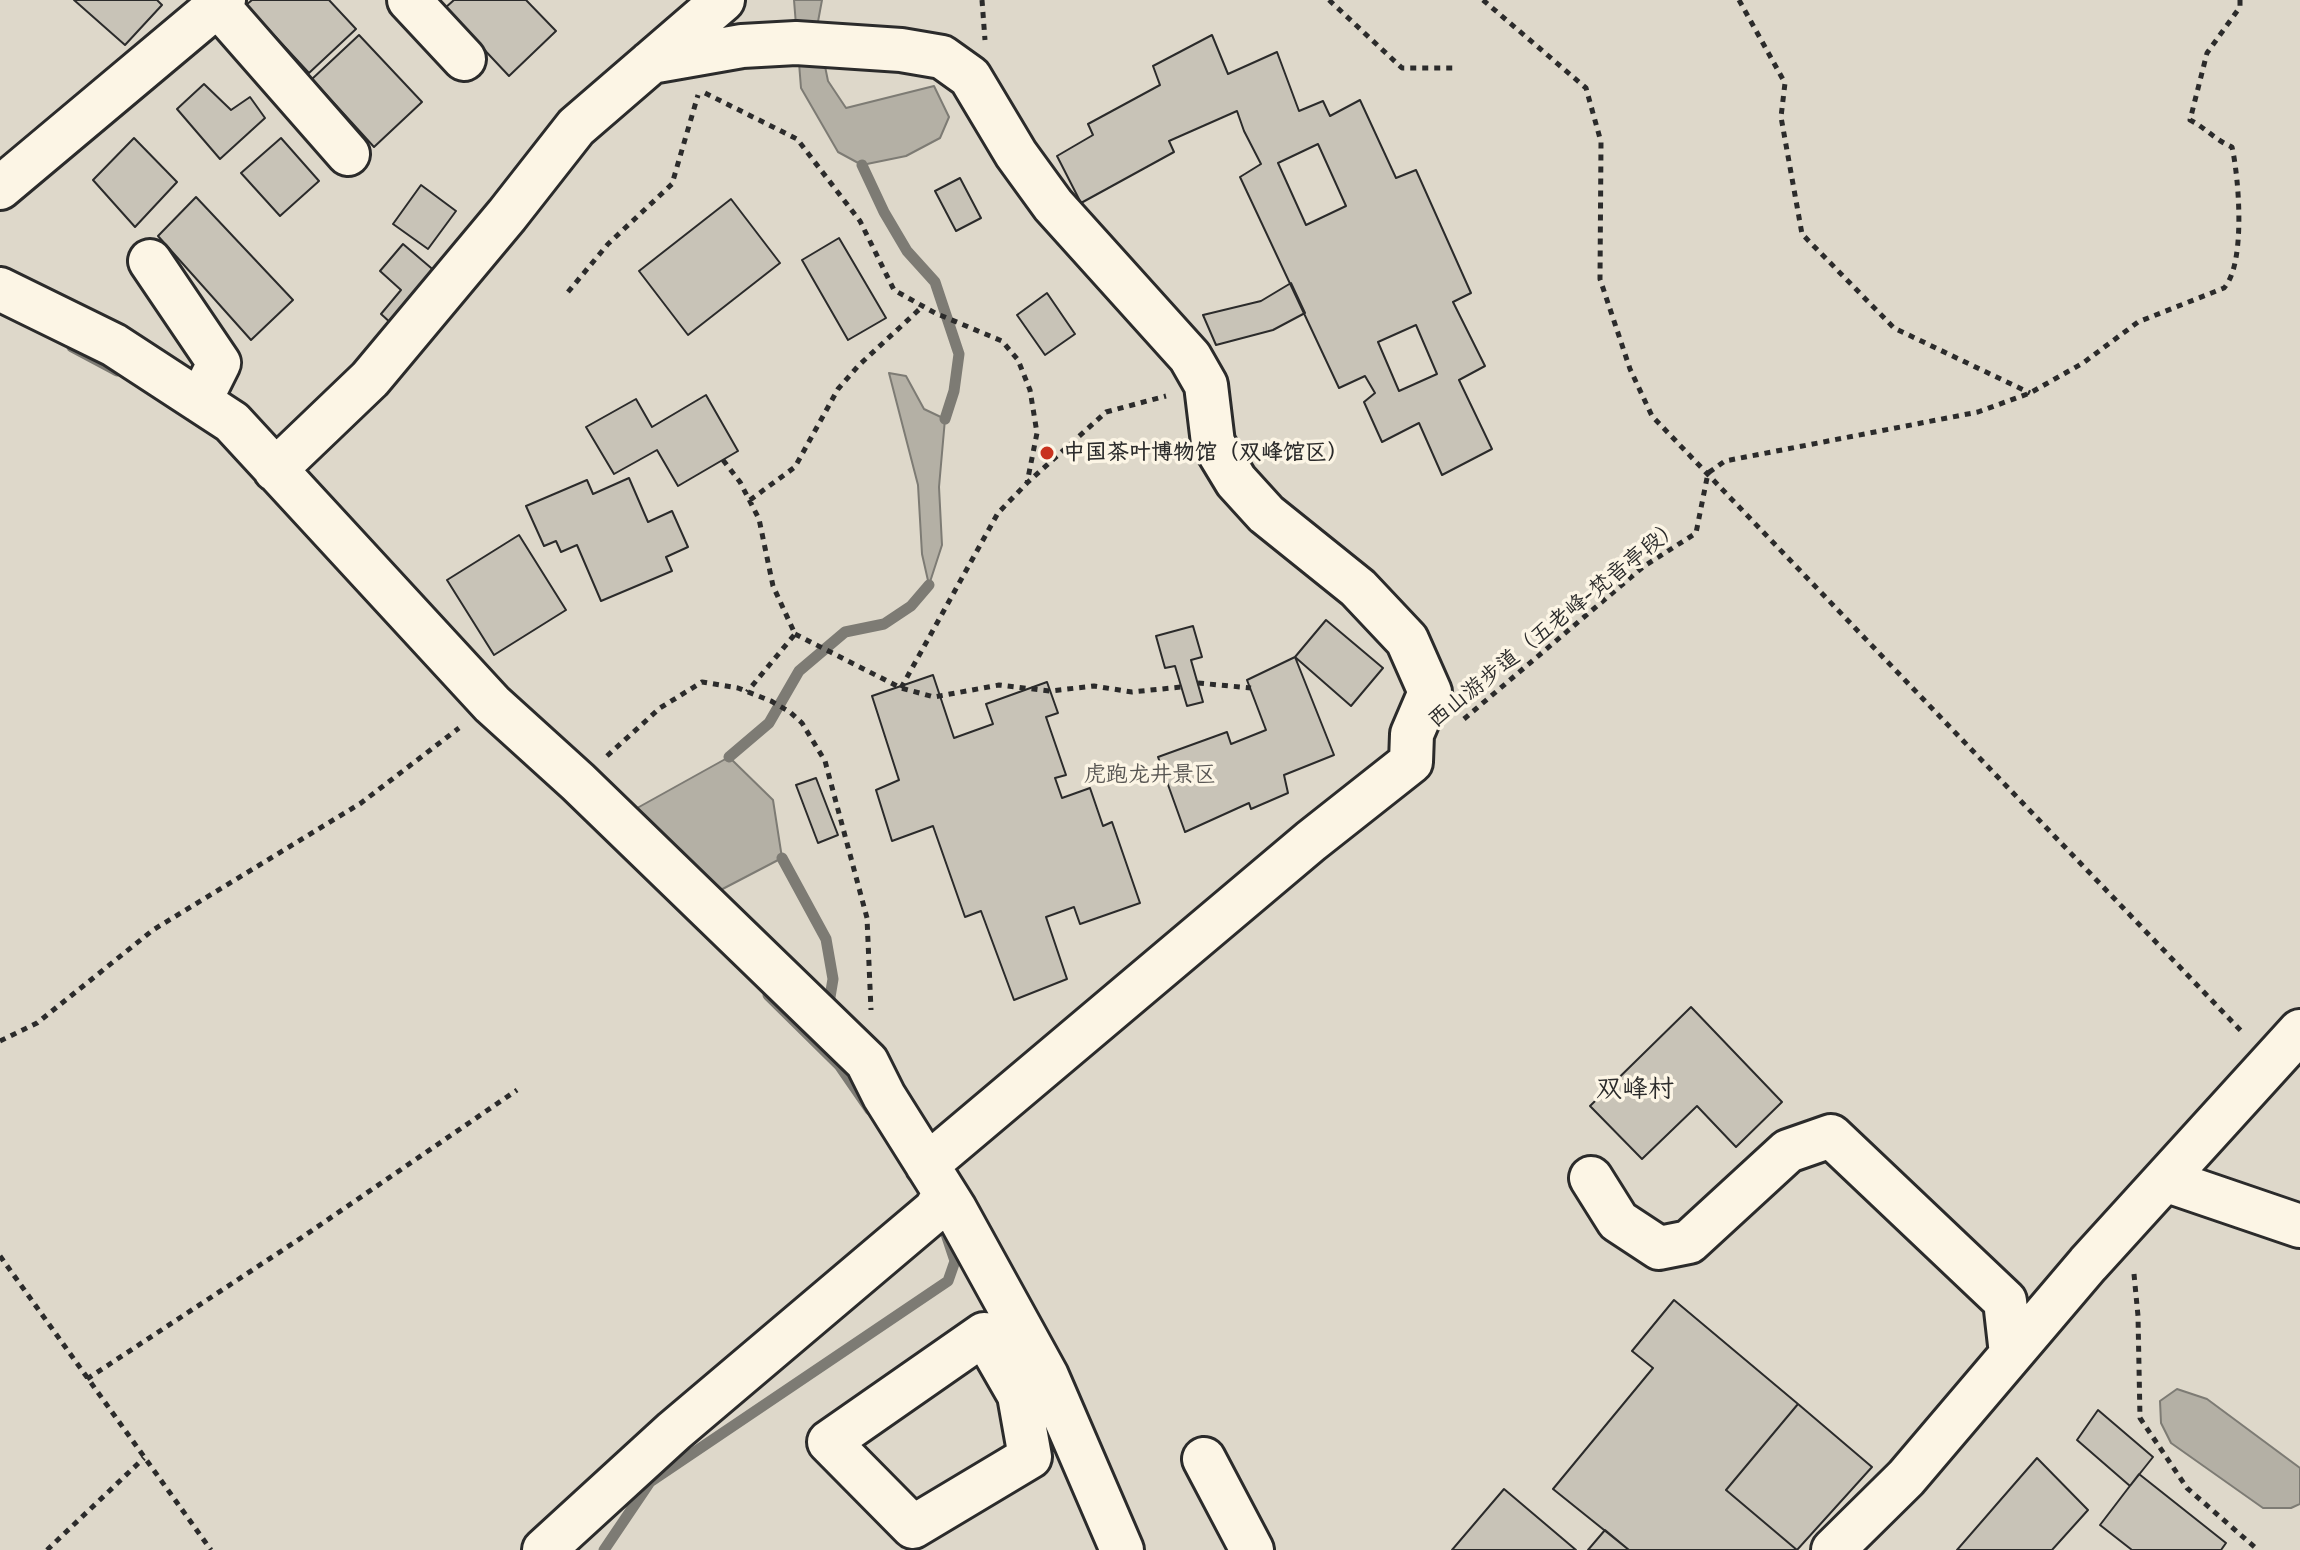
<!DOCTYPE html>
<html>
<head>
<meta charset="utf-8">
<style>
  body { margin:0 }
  canvas { display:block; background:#fcf5e5 }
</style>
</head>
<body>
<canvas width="2300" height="1550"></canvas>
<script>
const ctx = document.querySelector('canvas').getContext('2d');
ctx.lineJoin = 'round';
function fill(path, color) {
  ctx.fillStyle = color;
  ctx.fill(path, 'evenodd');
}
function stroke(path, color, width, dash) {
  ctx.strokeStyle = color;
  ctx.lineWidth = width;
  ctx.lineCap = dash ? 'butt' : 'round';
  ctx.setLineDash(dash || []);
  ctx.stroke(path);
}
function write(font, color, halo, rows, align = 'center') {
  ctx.font = font + ' Pangolin,"LXGW WenKai TC",sans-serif';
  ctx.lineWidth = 7;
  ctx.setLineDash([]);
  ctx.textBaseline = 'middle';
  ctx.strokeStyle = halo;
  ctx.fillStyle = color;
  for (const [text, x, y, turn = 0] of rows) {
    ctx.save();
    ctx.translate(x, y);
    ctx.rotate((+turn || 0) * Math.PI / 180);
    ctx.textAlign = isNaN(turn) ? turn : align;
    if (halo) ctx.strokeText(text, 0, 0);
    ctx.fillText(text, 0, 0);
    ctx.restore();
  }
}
const green = new Path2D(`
  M0,0h2300v1550h-2300z`);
const water = new Path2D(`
  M794,0h28l-5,27 11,54 18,27 88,-22 15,31 -9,21 -34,18 -44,9 -24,-13 -37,-64z
  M889,373l17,3 18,33 21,10 -6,68 3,58 -13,40 -7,-31 -4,-69z
  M729,757l44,43 9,58 -69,36 -83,-82z
  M2177,1389l30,10 93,69v36l-9,4h-28l-92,-65 -10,-20 -1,-22z`);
const stream = new Path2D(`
  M862,165l22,47 23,39 28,31 24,72 -5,37 -9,28
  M72,347l45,24
  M729,757l40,-34 30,-52 46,-39 39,-8 27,-18 18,-21
  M782,858l44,81 7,40 -5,30
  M768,995l71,70 31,45
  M604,1550l46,-68 298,-201 7,-20 -9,-27`);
const building = new Path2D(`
  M74,0h83l5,5 -37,40z
  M252,0h77l27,29 -47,44 -63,-68z
  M454,0h72l30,31 -47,45 -64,-68z
  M359,35l63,67 -48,45 -62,-68z
  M1212,35l16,39 49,-22 22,59 24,-10 7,15 30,-16 36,78 20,-8 55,123 -18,9 32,64 -26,14 33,69 -50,26 -23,-52 -37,19 -18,-40 11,-9 -10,-17 -26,12 -99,-211 21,-13 -17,-33 -7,-20 -68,30 5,11 -93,51 -24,-47 36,-21 -5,-11 72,-39 -7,-19zM1318,144l28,62 -40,19 -28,-62zM1416,325l21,49 -38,17 -21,-49z
  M204,84l27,26 19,-13 15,21 -45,41 -43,-50z
  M134,138l43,44 -42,45 -42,-47z
  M281,138l38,43 -39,35 -39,-43z
  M960,178l21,40 -25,13 -21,-40z
  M421,185l35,26 -28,38 -35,-25z
  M196,197l97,103 -42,40 -93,-104z
  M731,199l49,64 -92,72 -49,-64z
  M839,238l47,80 -38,22 -46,-80z
  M403,244l34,29 -44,52 -12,-11 20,-24 -21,-19z
  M1291,283l14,30 -32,17 -57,15 -13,-30 58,-14z
  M1047,293l28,41 -30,21 -28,-40z
  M706,395l32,56 -60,35 -21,-36 -43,24 -28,-47 50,-28 16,28z
  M629,478l19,44 24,-11 16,36 -22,10 6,14 -71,30 -24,-56 -16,7 -5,-11 -12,5 -18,-40 61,-26 6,14z
  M519,535l47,75 -72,45 -47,-75z
  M1326,620l57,48 -32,38 -56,-49z
  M1193,626l9,31 -11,3 12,42 -16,4 -12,-40 -10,2 -9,-32z
  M1295,657l39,98 -50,20 4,18 -37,16 -2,-6 -64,29 -27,-75 69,-25 4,12 35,-14 -19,-50z
  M933,675l21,63 39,-14 -7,-20 61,-22 11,31 -12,4 20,58 -11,3 7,20 28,-10 13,38 9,-4 28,81 -60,21 -6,-17 -28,10 21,62 -53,21 -33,-89 -16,6 -32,-91 -41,15 -16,-51 23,-10 -27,-84z
  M816,778l22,57 -20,8 -22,-58z
  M1691,1007l91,95 -46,45 -39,-41 -55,53 -52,-53z
  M1674,1300l124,104 -72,86 71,60h-168l-76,-61 100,-121 -21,-17z
  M1798,1404l74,63 -75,83 -71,-60z
  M2098,1410l55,47 -23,29 -53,-46z
  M2037,1458l51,52 -36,40h-95z
  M2139,1474l87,69 -5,7h-89l-32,-25z
  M1504,1489l72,61h-124z
  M1605,1530l24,20h-41z`);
const path = new Path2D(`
  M982,0l3,40
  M1329,0l73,68h55
  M1483,0l103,88 15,54 -1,137 30,90 22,47 592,618
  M1739,0l46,83 -4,34 21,117 92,94 136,65
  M705,93l92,46 63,82 34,69 41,23 67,28 16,19 12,30 7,43 -10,50
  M568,292l40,-48 64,-60 26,-89
  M723,460l17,22 19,37 14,67 22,48 -48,58
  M750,500l45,-33 43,-78 20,-23 65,-60
  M795,634l106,54 33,9 65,-12 51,6 44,-5 38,6 49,-5
  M1198,683l53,5
  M901,688l97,-175 29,-30 79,-71 60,-16
  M1464,719l179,-152 53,-34 12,-60 17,-12 253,-49 52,-19 53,-30 55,-41 86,-34c22,-24 15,-110 8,-141 -17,-7 -26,-19 -42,-27l17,-67 33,-46v-7
  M607,756l53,-48 42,-26 36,6 33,13 19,11 12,11 23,38 42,157 4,92
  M0,1041l37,-18 116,-93 208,-127 98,-75
  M0,1256l211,294
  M2134,1274l4,42 2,102 47,70 71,62
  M87,1379l214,-141 216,-148
  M47,1550l97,-92`);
const minor = new Path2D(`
  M213,0l135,154
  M409,0l55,59
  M651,62l91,-16 54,-3 105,7 41,7 28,20 46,77 37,51 137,152 16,28 7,58 23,38 30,33 92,74 49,52 23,52 -18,42 -1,28 -100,79 -384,324
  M0,188l224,-188
  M150,261l69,102 -19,38
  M0,289l114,56 118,77 260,282 86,78 289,280 17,34 71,113 92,167 75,174
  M275,470l95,-91 137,-164 69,-88 147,-127
  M1591,1178l27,43 41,27 30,-6 99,-91 43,-15 174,165 6,53
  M2165,1180l135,46
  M984,1334l35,61 11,62 -117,70 -84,-85z
  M1204,1459l48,91
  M544,1550l130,-119 261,-221 10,-17
  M1833,1550l73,-72 182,-214 212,-233`);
const markers = [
  [1047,453,8,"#c8321e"]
];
const poiNames = [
  ["中国茶叶博物馆（双峰馆区）",1063,453]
];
const streetNames = [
  ["西山游步道（五老峰-梵音亭段）",1555,624,-39]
];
const parkNames = [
  ["虎跑龙井景区",1150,775]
];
const quarterNames = [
  ["双峰村",1635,1090]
];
fill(green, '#ded8ca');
fill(water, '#b4b0a5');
stroke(water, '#7d7b74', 2);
stroke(stream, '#7d7b74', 11);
fill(building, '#c8c3b7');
stroke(building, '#2b2b2b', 2);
stroke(minor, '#2b2b2b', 48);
stroke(path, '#2b2b2b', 5, [6, 6]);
stroke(minor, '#fcf5e5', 42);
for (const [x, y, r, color] of markers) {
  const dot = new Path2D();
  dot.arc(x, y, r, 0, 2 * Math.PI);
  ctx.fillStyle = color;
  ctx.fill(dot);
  stroke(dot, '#fcf5e5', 3);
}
write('bold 22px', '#2b2b2b', '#fcf5e5', poiNames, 'left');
write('22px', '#2b2b2b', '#fcf5e5', streetNames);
write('22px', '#585653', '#fcf5e5', parkNames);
write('26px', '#2b2b2b', '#fcf5e5', quarterNames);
</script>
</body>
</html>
